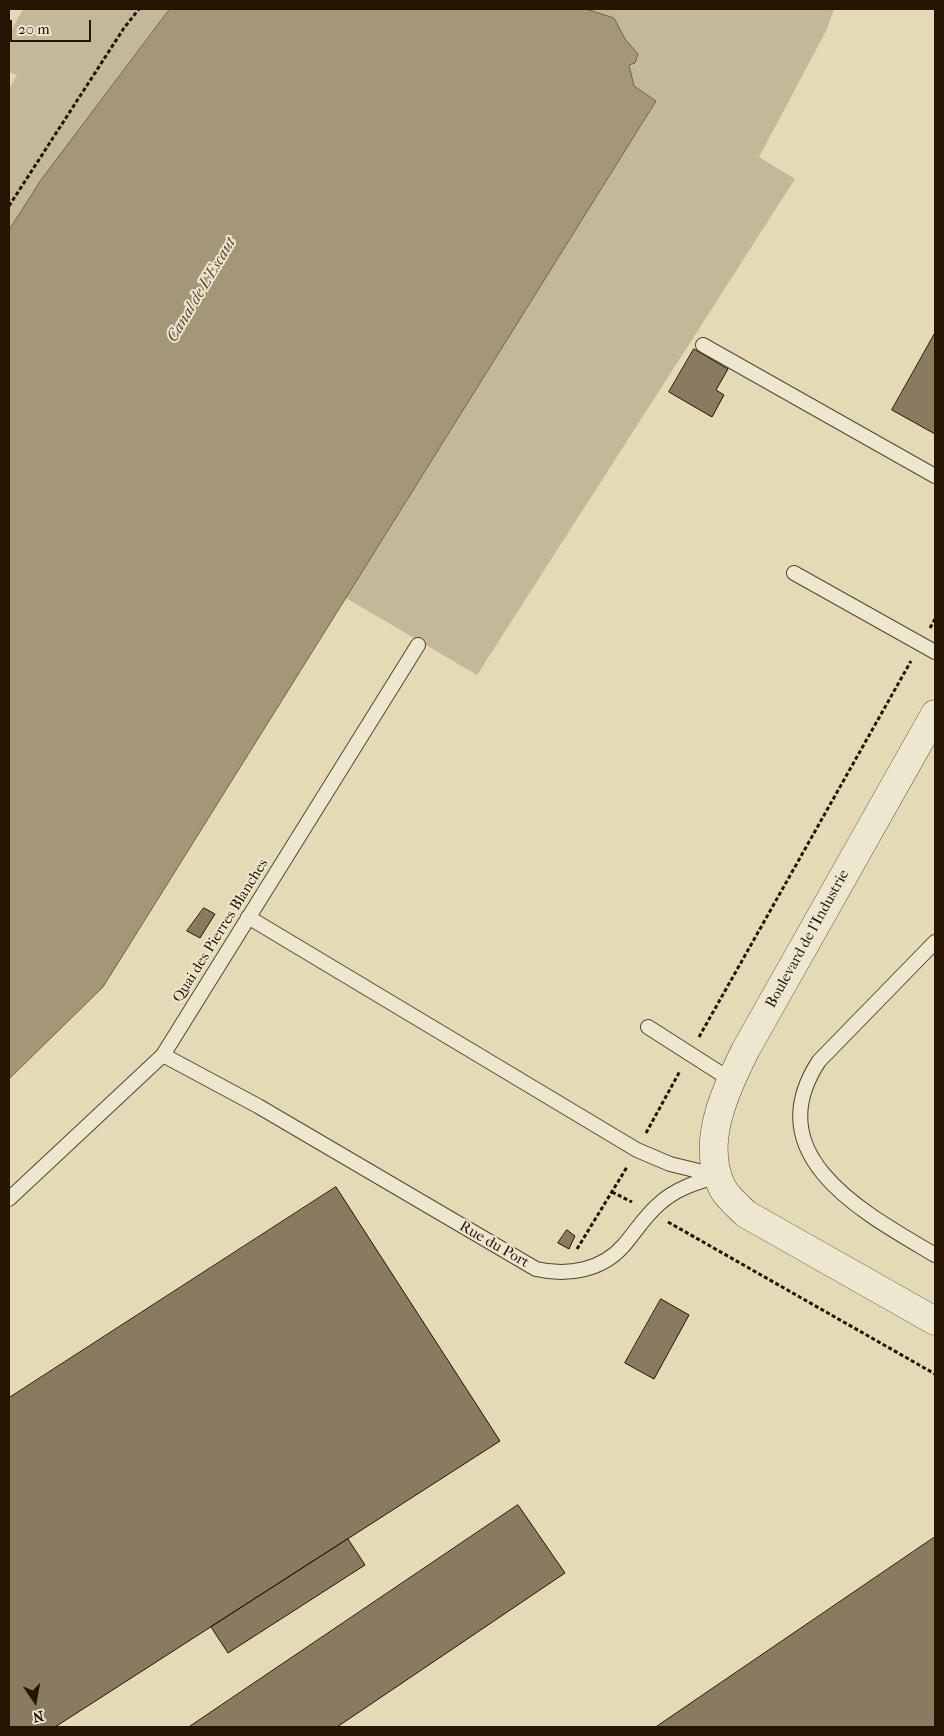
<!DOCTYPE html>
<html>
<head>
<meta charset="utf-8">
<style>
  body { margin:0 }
  #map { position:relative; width:944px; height:1736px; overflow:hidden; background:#e4dab6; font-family:"IM FELL French Canon",serif }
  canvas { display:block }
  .frame { position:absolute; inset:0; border:10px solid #241400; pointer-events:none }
  .north { position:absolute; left:10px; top:1676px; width:50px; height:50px; -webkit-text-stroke:4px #ede7d0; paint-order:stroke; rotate:168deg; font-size:14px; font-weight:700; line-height:20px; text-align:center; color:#241400 }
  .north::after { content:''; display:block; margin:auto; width:18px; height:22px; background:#241400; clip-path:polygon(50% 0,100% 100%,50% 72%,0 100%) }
  .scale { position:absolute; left:10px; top:20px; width:81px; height:22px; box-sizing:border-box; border:2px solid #241400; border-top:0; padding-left:6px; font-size:15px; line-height:18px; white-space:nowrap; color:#241400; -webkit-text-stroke:4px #ede7d0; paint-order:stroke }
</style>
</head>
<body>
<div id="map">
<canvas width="944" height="1736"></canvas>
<div class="frame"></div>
<div class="north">N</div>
<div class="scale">20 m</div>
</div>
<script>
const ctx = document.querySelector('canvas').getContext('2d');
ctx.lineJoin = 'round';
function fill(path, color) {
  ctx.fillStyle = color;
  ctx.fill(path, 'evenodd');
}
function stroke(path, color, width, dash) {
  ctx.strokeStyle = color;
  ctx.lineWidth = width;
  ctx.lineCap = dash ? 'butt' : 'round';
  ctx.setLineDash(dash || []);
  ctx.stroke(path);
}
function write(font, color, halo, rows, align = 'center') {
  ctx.font = font + ' "IM FELL French Canon",serif';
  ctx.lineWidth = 4;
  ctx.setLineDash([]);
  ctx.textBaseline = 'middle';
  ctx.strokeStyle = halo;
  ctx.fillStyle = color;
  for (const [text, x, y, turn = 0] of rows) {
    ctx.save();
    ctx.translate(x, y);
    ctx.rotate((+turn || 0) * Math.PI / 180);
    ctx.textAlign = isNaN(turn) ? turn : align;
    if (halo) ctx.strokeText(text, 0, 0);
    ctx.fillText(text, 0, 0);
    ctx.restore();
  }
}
const green = new Path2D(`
  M23,9h147l-129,171 -32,50v-142l8,-13 -8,-3v-38z
  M586,9h248l-7,20 -68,128 36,22 -318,496 -131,-77 310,-497 -22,-15 -5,-21 9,-11 -13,-15 -11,-21z`);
const water = new Path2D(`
  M170,9h416l28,9 11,21 13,15 -3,9 -6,2 5,21 22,15 -553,886 -94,92v-849l32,-50z`);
const building = new Path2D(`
  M935,333v101l-43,-24z
  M694,349l34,20 -12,21 8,5 -12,22 -43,-25z
  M204,908l11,6 -15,24 -13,-7z
  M336,1187l164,254 -445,286h-46v-329z
  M567,1230l8,6 -6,13 -11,-6z
  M661,1299l28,16 -35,64 -29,-16z
  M518,1505l47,68 -228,154h-148z
  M935,1537v190h-279z
  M348,1539l17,26 -137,88 -17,-26z`);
const path = new Path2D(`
  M9,206l115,-178 15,-19
  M930,628l5,-9
  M699,1037l212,-376
  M646,1133l34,-62
  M612,1192l20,10
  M668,1222l267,152
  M577,1249l50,-82`);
const service = new Path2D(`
  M703,345l232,131
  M794,573l141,79
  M248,917l389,233 33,14 45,11
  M935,942l-116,119c-63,96 47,153 116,194
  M648,1027l83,53
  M163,1055l95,51 278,163c31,7 66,2 88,-24 12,-14 21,-29 35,-41 16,-15 38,-22 59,-28
  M9,1199l154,-144 255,-410`);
const minor = new Path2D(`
  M935,714l-189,335c-20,41 -47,95 -23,140 6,10 15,17 23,25l189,107`);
const streetNames = [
  ["Quai des Pierres Blanches",221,931,-58],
  ["Boulevard de l'Industrie",808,939,-61],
  ["Rue du Port",494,1245,30]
];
const waterNames = [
  ["Canal de L'Escaut",202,290,-59]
];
fill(green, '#c3b897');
fill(water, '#a39778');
stroke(water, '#706348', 1);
fill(building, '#887b5f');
stroke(building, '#241400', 1);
stroke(service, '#54462e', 16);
stroke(minor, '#54462e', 29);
stroke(path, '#241400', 3, [4, 2.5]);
stroke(service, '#ede7d0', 14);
stroke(minor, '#ede7d0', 28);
write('15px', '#241400', '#ede7d0', streetNames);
write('italic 16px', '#574830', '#ede7d0', waterNames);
</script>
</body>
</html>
